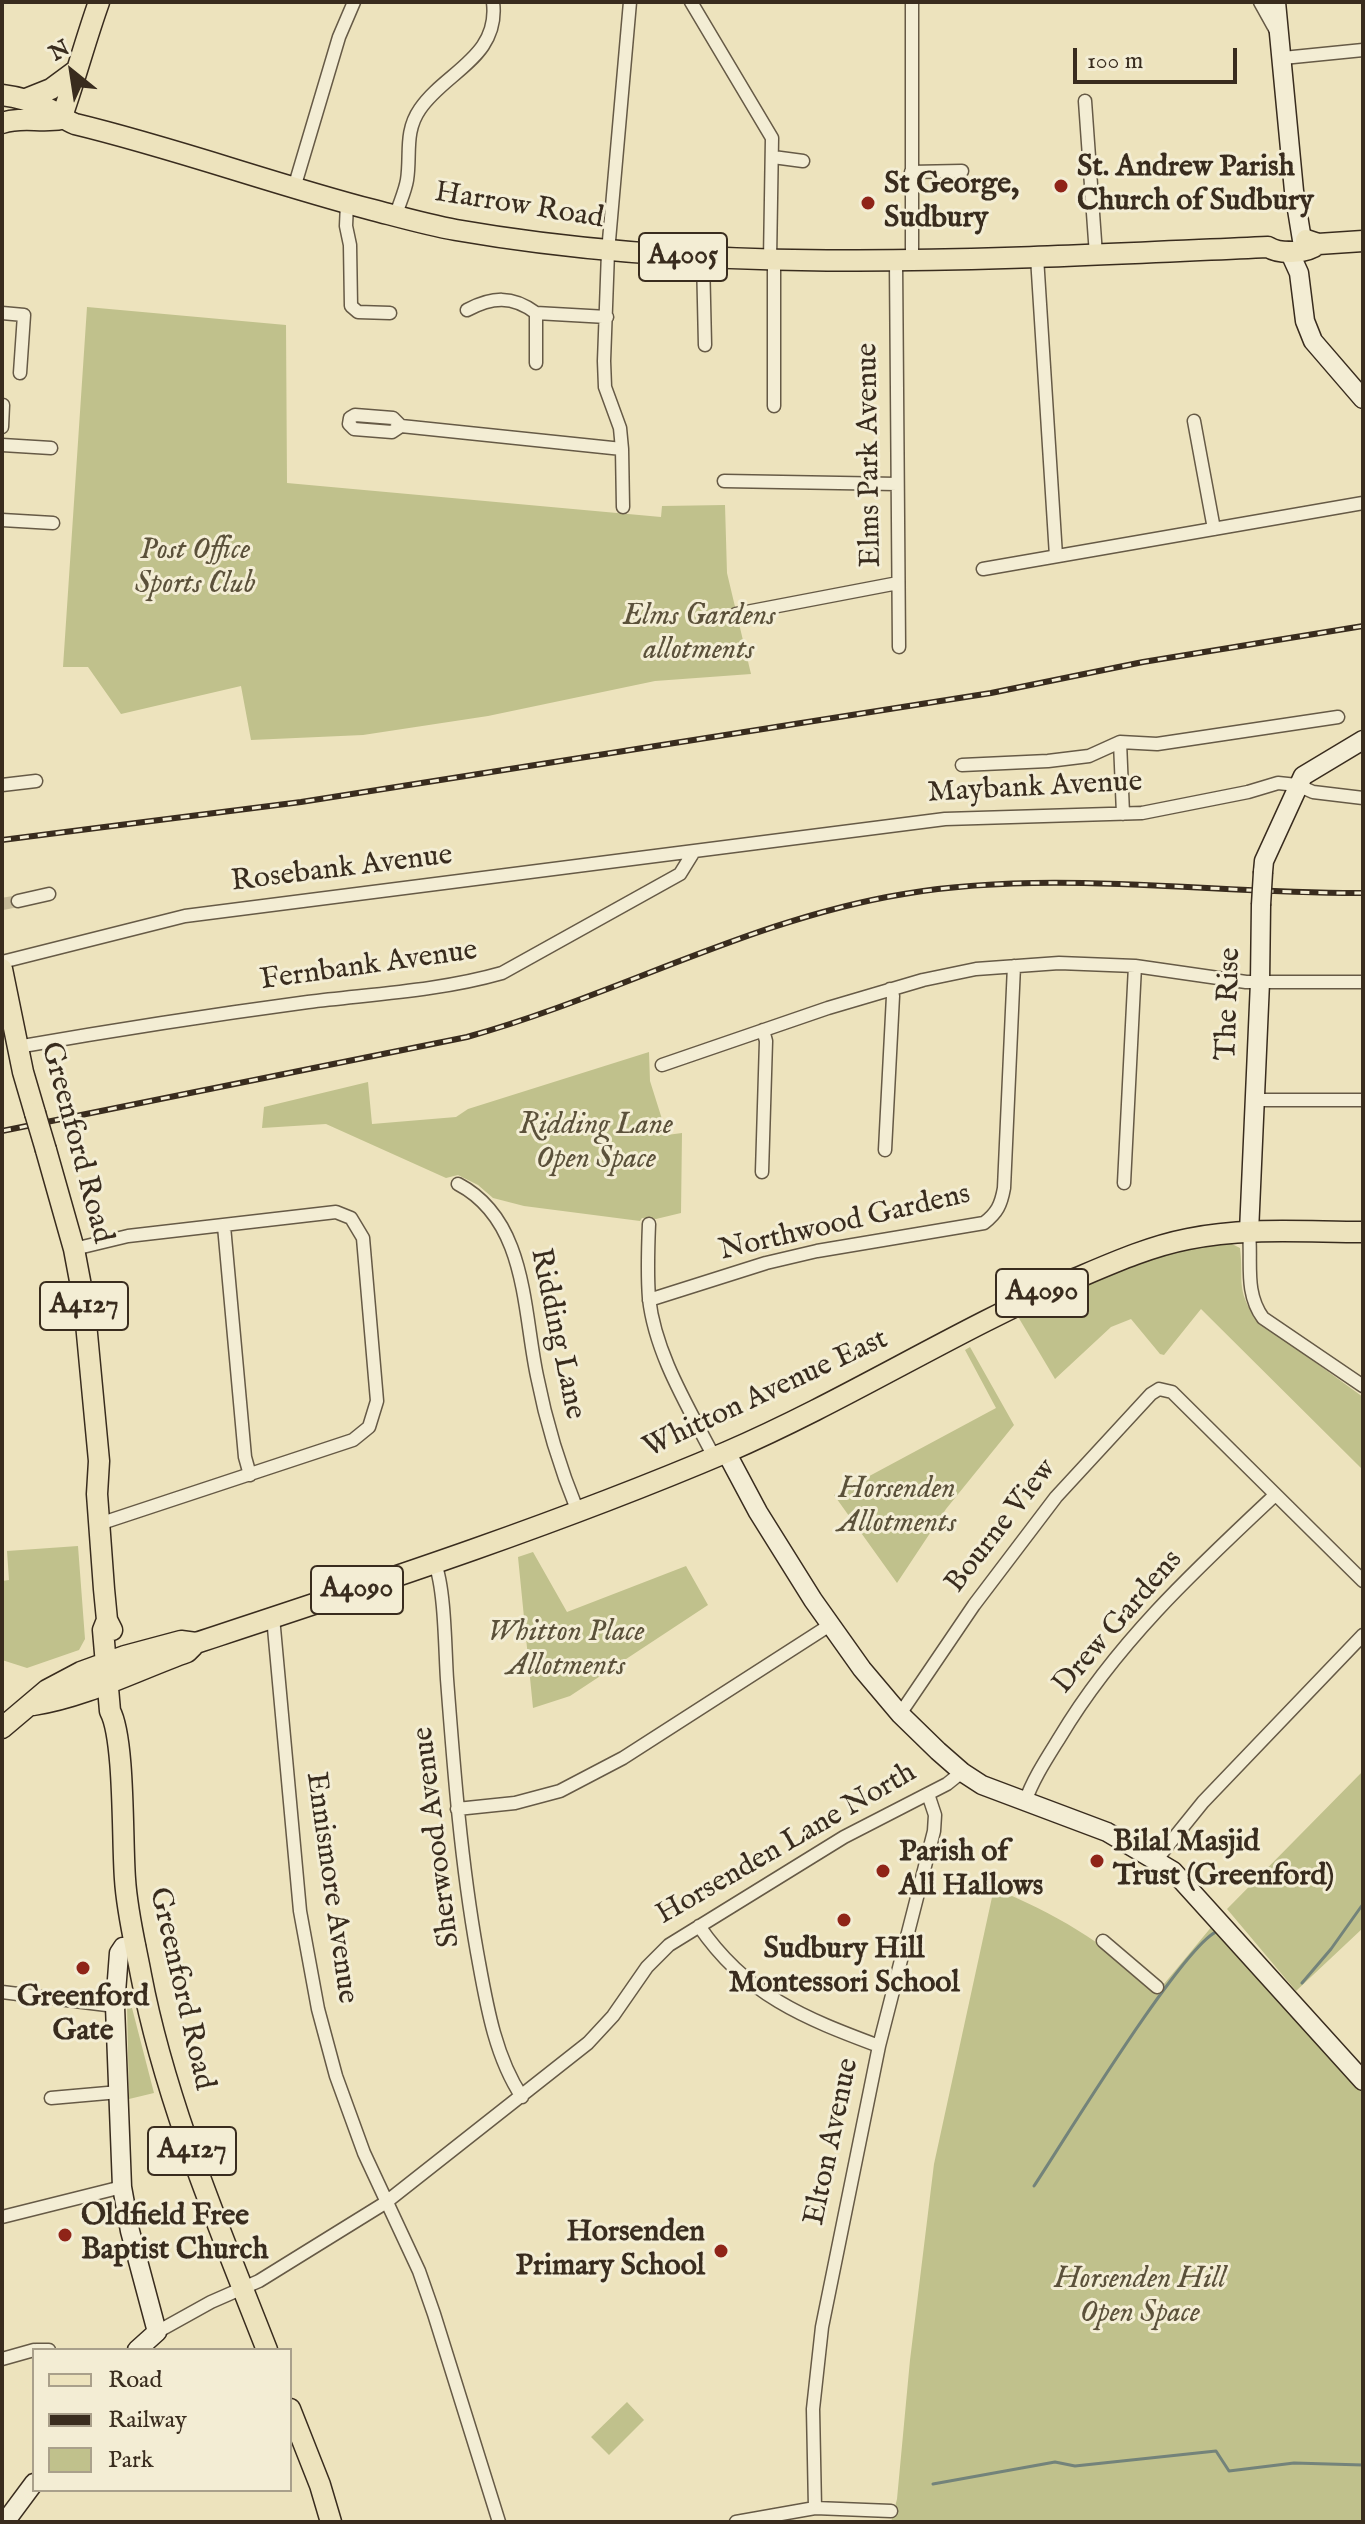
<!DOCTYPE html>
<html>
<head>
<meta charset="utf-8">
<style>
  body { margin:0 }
  #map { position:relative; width:1365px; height:2524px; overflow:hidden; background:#ede3bd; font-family:"IM FELL English",serif }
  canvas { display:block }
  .frame { position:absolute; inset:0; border:4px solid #392c1e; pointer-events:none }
  .legend { position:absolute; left:32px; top:2348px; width:260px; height:144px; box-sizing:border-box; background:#f3edd4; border:2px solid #a9a08b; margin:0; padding:10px 14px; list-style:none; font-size:24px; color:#392c1e }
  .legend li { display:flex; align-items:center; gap:16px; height:40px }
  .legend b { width:40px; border:2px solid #a9a08b }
  .north { position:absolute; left:32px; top:32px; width:80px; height:80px; -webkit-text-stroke:6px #f3edd4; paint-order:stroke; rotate:330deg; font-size:22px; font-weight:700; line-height:32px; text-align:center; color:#392c1e }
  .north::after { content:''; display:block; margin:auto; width:28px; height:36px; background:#392c1e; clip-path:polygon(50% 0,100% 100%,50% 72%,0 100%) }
  .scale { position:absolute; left:1073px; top:48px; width:164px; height:36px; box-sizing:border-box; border:4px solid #392c1e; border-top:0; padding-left:10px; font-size:24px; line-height:28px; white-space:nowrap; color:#392c1e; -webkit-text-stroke:6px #f3edd4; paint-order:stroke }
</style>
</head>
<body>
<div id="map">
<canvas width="1365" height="2524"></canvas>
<div class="frame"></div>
<ul class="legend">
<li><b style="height:10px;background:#ede3bd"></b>Road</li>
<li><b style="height:10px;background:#392c1e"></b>Railway</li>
<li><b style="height:22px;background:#c0c18c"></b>Park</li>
</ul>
<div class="north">N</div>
<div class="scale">100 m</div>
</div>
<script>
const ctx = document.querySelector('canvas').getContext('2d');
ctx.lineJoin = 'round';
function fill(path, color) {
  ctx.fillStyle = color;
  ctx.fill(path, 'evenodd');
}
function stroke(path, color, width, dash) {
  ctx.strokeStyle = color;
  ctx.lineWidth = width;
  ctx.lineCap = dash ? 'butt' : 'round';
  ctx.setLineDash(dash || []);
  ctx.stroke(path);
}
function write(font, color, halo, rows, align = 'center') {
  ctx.font = font + ' "IM FELL English",serif';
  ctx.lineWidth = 6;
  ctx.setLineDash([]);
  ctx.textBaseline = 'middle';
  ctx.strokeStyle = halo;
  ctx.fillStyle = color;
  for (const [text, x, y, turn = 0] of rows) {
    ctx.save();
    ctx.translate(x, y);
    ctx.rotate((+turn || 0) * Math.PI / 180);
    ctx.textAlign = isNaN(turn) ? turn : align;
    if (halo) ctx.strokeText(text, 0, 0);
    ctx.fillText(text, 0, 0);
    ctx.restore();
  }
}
const green = new Path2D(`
  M87,307l199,18 1,158 374,34 1,-11 63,-1 2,68 24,101 -96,7 -167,35 -125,19 -112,5 -10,-54 -120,28 -33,-47h-25z
  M649,1052l1,29 17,54 15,-2 -1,80 -25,6 -14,-1 -2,3 -116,-15 -31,-8 -15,-13 -20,-10 -12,3 -120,-54 -64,4 2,-21 104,-25 4,42 84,-7 12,-8z
  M1226,1241l14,7c4,32 -5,42 17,72l106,77v73l-162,-161 -37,46 -4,-1 -29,-35 -20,8 -56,52 -38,-64c68,-30 136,-65 209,-74z
  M970,1347l44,78 -68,84 -49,74 -63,-88 162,-87 -31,-58z
  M78,1546l7,93 -6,11 -52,18 -25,-8v-79l7,-1 -2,-29z
  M533,1552l34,60 119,-46 22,39 -138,91 -37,12 -15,-151z
  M1363,1771v157l-67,63 -69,-82z
  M994,1888c60,26 110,52 156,101l3,-3 6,4 54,-65 150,165v432h-472l6,-23 13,-139 24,-196z
  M131,2004l23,89 -25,6 -2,-94z
  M627,2402l17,18 -35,35 -18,-18z`);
const stream = new Path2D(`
  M1302,1983l29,-34 32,-45
  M1034,2186c28,-42 150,-243 184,-255
  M933,2484l122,-22 20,4 141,-15 13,20 65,-8 69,2`);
const streetTunnel = new Path2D(`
  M2,904l16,-3`);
const street = new Path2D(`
  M691,2l81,136 -2,122
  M1260,2l15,27
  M1283,58l80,-8
  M1085,101l11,154
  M773,157l30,4
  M911,172l51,-1
  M294,188l45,-151 15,-35
  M347,203l-1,23 4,19 1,61 7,6 32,1
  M396,215c3,-11 9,-23 11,-35 4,-25 -3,-48 13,-71 25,-37 80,-52 73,-107
  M1037,257l19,299
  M703,258l2,87
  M774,260v146
  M896,262l3,385
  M912,262v-260
  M467,310c25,-13 45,-15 69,3
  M2,313l22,2 -4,58
  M536,363v-50l71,4
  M1194,421l20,108
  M401,426l-8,-8 -38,-3 -5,3 -1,6 5,5 38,3 9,-6 221,23
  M2,427l1,-22
  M2,445l49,3
  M724,481l173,3
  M623,507l-1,-58 -2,-21 -15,-41 -1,-26 4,-109 22,-250
  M2,520l51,3
  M983,569l380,-66
  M736,614l162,-31
  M1120,742l3,72
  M962,765l86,-4 41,-5 31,-14 37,2 181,-27
  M2,785l34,-4
  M18,901l31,-7
  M2,962l183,-46 760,-97 197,-6 106,-21 30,-9 19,2 16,7 50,6
  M17,1047c97,-17 194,-32 291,-45 64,-8 131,-11 194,-29l178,-99 13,-21
  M662,1065l166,-57 95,-28 53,-11 83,-6 76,3 111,16h117
  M1255,1100h108
  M885,1150l8,-154 -3,-7
  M762,1172l4,-131 -3,-11
  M1124,1183l11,-217
  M458,1184c69,36 65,126 79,192 9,46 23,92 41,136
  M649,1224c-1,24 -2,49 0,74 6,56 40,110 65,159
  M224,1226l21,231 5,18
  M1249,1232c3,30 -5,60 14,86l100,68
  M74,1249l54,-13 208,-24 15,6 12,20 14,163 -8,26 -16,13 -254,84
  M649,1300l117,-37 51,-12 167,-28c13,-10 17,-18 20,-35l10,-222
  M435,1564c10,25 10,86 12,115 7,92 14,183 30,273 9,49 17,103 45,145
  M273,1617l27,294 18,98 18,67 28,77 55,118 15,43 65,208
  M900,1714l74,-109 82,-108 95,-103 8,-5 13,3 191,189
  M1025,1802c8,-23 22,-44 35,-65 56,-94 136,-168 215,-242
  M457,1809l58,-6 45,-12 63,-33 207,-133
  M1157,1859l46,-57 160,-167
  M699,1926c47,69 105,92 180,120
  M1103,1941l54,46
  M2,1992l113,14
  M51,2098l68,-6
  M2,2217l120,-30
  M157,2332l54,-30 48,-21 126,-78 203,-160 25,-27 34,-49 22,-22 175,-108 103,-53 15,-12
  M36,2350h13
  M2,2359l32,-9
  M815,2508l-2,-99 9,-82 57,-281 55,-215 1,-16 -7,-21
  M736,2522l79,-14 76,3`);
const secondary = new Path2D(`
  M1276,2l18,189 8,49
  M1289,251l10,22 6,48 8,20 50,58
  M1263,872l1,-11 39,-85 60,-36
  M1249,1232l11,-250 1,-77
  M726,1452l32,60 55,88 49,69 38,45 38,37 24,21 20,13 125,47 66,39 190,210
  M136,1946l-13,1 -4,6 -4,53 7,181 8,44 27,101 -20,18
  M5,2522l29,-39`);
const primary = new Path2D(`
  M2,95c16,2 30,6 45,13 10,4 17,12 28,16 100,24 198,60 298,86 27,7 55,15 83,20 269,47 541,29 812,17 13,8 39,6 50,-3
  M26,99l25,-10 23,-17
  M61,119c14,-39 24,-78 38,-117
  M2,123c20,-7 39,0 59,-4
  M1306,240l12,4 45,-3
  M2,969l21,103 12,41
  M46,1150l28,99 10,53 15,159 -2,33 7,95 3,31 5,10
  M107,1620l-4,10 7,81c15,28 12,130 15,168 2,33 10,64 16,96 24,126 79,255 126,375
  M33,1705c52,-8 104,-35 154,-53l6,-6
  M2,1728l45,-38 34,-18 44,-16 56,-15 15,2c179,-59 357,-117 531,-191 118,-51 226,-120 343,-171 38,-16 77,-34 118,-42 57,-12 117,-7 175,-7
  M290,2409l30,76 11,37`);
const rail = new Path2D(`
  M2,840l299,-38 690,-109 152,-31 220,-36
  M2,1131l465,-94c148,-41 284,-118 437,-143 148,-25 309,0 459,-1`);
const secondaryBridge = new Path2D(`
  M1261,905l2,-33`);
const primaryBridge = new Path2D(`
  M35,1113l11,37`);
const markers = [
  [1061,186,8,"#8f2418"],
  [868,203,8,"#8f2418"],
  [1097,1861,8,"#8f2418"],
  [883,1871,8,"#8f2418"],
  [844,1920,8,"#8f2418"],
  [83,1968,8,"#8f2418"],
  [65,2235,8,"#8f2418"],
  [721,2251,8,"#8f2418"]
];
const shields = [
  [683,257,88],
  [1042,1293,92],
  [84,1306,88],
  [357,1590,92],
  [192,2151,88]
];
const shieldNames = [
  ["A4005",683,257],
  ["A4090",1042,1293],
  ["A4127",84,1306],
  ["A4090",357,1590],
  ["A4127",192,2151]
];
const poiNames = [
  ["St. Andrew Parish",1077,169],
  ["Church of Sudbury",1077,203],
  ["St George,",884,186],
  ["Sudbury",884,220],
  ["Bilal Masjid",1113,1844],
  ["Trust (Greenford)",1113,1878],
  ["Parish of",899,1854],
  ["All Hallows",899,1888],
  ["Sudbury Hill",844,1951,"center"],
  ["Montessori School",844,1985,"center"],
  ["Greenford",83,1999,"center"],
  ["Gate",83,2033,"center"],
  ["Oldfield Free",81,2218],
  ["Baptist Church",81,2252],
  ["Horsenden",705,2234,"right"],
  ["Primary School",705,2268,"right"]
];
const streetNames = [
  ["Harrow Road",519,207,9],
  ["Elms Park Avenue",871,455,-91],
  ["Maybank Avenue",1035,789,-3],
  ["Rosebank Avenue",342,870,-7],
  ["Fernbank Avenue",369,967,-8],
  ["The Rise",1230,1004,-88],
  ["Greenford Road",75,1143,75],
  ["Northwood Gardens",845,1224,-13],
  ["Ridding Lane",556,1334,78],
  ["Whitton Avenue East",766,1395,-25],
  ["Bourne View",1002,1527,-52],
  ["Drew Gardens",1119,1623,-49],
  ["Sherwood Avenue",438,1837,-97],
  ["Horsenden Lane North",787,1845,-30],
  ["Ennismore Avenue",330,1888,82],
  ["Greenford Road",180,1989,77],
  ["Elton Avenue",833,2142,-78]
];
const parkNames = [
  ["Post Office",195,552],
  ["Sports Club",195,586],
  ["Elms Gardens",699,618],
  ["allotments",699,652],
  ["Ridding Lane",596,1127],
  ["Open Space",596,1161],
  ["Horsenden",897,1491],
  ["Allotments",897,1525],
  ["Whitton Place",566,1634],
  ["Allotments",566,1668],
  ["Horsenden Hill",1140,2281],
  ["Open Space",1140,2315]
];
fill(green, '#c0c18c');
stroke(stream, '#73837a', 3);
stroke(streetTunnel, '#c9be9d', 12, [12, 6]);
stroke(street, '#665a46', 15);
stroke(secondary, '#392c1e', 21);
stroke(primary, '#392c1e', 23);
stroke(street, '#f3edd4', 12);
stroke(secondary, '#f3edd4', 18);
stroke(primary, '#ede3bd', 20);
stroke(rail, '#392c1e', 6);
stroke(rail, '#f3edd4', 3, [9]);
stroke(secondaryBridge, '#392c1e', 21, []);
stroke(primaryBridge, '#392c1e', 23, []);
stroke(secondaryBridge, '#f3edd4', 18);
stroke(primaryBridge, '#ede3bd', 20);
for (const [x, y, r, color] of markers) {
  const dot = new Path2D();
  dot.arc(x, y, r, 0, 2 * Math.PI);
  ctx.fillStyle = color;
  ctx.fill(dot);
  stroke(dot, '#f3edd4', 3);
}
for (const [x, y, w] of shields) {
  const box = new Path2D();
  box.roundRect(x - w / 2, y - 24, w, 48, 6);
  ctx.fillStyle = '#f3edd4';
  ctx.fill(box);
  stroke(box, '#392c1e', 2);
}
write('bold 28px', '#392c1e', null, shieldNames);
write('bold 30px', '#392c1e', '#f3edd4', poiNames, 'left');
write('30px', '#392c1e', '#f3edd4', streetNames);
write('italic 30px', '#5b513a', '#f3edd4', parkNames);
</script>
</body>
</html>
